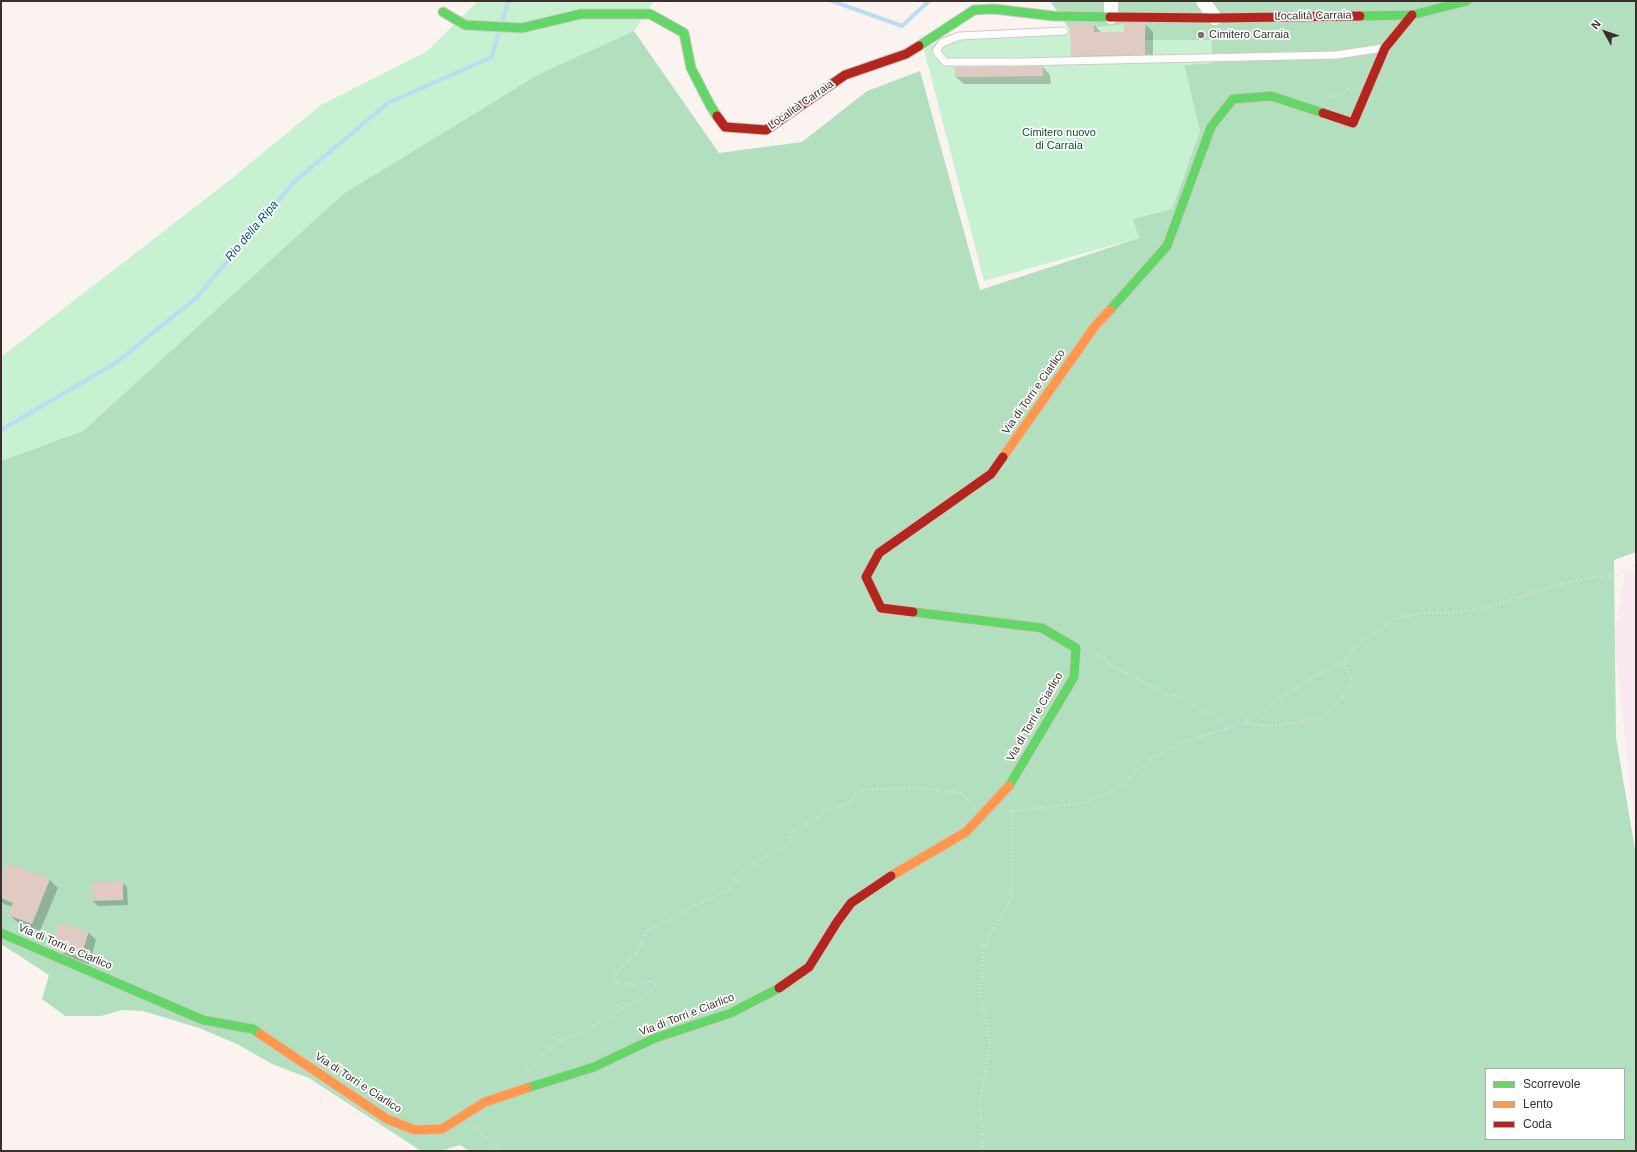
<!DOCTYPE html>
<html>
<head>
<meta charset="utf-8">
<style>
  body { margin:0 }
  #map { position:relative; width:1637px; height:1152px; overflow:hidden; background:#faf3f0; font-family:Arial,sans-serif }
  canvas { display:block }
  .frame { position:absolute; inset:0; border:2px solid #3a2f2b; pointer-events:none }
  .legend { position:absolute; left:1485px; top:1068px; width:140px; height:72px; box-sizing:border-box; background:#fff; border:1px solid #b0acaa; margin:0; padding:5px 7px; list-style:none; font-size:12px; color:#3a2f2b }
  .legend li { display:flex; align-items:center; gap:8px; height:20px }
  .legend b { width:20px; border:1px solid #b0acaa }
  .north { position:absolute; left:1585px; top:12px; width:40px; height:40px; -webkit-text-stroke:3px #fff; paint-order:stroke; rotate:310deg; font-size:11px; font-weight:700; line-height:16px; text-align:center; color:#3a2f2b }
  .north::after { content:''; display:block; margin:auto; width:14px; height:18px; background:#3a2f2b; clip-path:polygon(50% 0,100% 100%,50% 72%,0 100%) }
</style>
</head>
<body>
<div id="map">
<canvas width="1637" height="1152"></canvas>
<div class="frame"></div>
<ul class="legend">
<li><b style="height:5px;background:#63d668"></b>Scorrevole</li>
<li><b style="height:5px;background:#ff974d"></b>Lento</li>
<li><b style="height:5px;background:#b3261e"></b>Coda</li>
</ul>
<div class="north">N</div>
</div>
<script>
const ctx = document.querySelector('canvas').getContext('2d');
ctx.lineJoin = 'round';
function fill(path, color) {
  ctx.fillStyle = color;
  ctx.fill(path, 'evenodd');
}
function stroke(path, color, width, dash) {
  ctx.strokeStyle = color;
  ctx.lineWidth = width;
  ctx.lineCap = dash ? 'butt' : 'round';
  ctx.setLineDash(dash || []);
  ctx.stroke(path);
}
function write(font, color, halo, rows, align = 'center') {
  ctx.font = font + ' Arial,sans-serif';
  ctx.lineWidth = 3.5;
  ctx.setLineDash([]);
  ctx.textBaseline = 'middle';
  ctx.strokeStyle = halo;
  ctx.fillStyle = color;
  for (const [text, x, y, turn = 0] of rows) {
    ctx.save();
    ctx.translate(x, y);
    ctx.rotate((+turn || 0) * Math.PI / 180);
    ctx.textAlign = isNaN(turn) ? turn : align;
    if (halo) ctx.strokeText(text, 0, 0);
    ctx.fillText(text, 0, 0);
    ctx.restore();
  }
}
const industrial = new Path2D(`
  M1625,571l11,3v253l-3,-14 -19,-176z`);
const green = new Path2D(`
  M478,1h176l-20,30 -95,43 -196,120 -260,237 -82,30v-104l229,-177 91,-75 105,-53z
  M1146,22l-1,18 66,-1 2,24 -29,2 16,66 -28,78 -33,29 -155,43 -60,-231 25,-16 121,-4z`);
const forest = new Path2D(`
  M1050,1h586v551l-22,8 2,178 20,117v296h-1167l-9,-6 -19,6h-20l-112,-73 -37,-14 -35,-20 -38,-16 -56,-17 -21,-1 -21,6h-36l-23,-17 7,-24 -48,-31v-483l82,-30 260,-237 196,-120 95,-43 85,122 83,-11 65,-51 53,-20 60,219 159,-52 -6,-19 39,-10 28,-78 -16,-66 29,-2 -2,-23h-66l1,-18 -76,8zM1486,1069h138v70h-138z`);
const shadow = new Path2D(`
  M1145,24l8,8v31h-74l-7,-8 22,-30 8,8h23z
  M1043,67l7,8 1,9h-87l-8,-7z
  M9,864l41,16 8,8 -18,43 -23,-9 -7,-7 3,-8 -9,-3 -3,-3v-18z
  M122,882l5,5 1,18 -30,1 -5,-5z
  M88,932l8,8 -7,24 -29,-8z`);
const stream = new Path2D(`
  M832,1l70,25 27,-25
  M503,19l5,-17 3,-1
  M1,430l116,-68 80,-65 98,-116 93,-78 104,-46 6,-22`);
const building = new Path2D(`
  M1124,23h21v32l-74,1 -1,-32h24v8h30z
  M1043,66v10l-88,1v-10z
  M8,863l42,16 -18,45 -24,-9 5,-12 -12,-5v-17z
  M123,881v19l-31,1 -1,-19z
  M59,923l30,8 -8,26 -30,-8z`);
const path = new Path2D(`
  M1330,97l11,-2 8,-6
  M1093,654l12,5 6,7 13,7h9l7,9 19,6 8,7h10l25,16 10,2 9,6 8,9
  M1244,723l17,-11 9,-4 12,-11 11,-6 15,-12 25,-13 13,-5
  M1009,810l3,1 71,-8 28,-11 19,-16 35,-26 31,-12 47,-15 30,3 32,-5 18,-6 25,-23 3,-13 -6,-16 8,-14 42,-31 28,-5h26l35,-5 80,-25 29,-6 25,-2 18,-11
  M527,1070l34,-31 20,-5 70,-43 4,-7 -3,-3 -16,3 -20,-1v-11l19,-16 12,-25 41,-23 39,-17 12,-15 10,-9 9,-6 30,-15 3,-15 25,-11 6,-6 25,-11 12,-11 9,-3 51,-1 41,5 12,9
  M474,1128l27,23
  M983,1151l-3,-47 10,-62 -10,-47 4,-50 27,-46 1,-88`);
const lane = new Path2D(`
  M1064,31l-105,5 -17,7 -6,8 9,11h73l318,-7 47,-7`);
const street = new Path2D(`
  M1203,1l12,17
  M1111,17v-16`);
const fast = new Path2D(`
  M443,12l22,13 57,3 59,-14h69l34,19 7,35 19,37 7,11
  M1360,16l52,-1 55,-14
  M919,46l55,-36 20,-1 59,7 57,1
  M1110,310l57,-64 44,-119 22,-28 38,-3 52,17
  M913,612l129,16 34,20 -2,29 -65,109
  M1,933l202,87 50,9 7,5
  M527,1088l67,-21 61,-29 76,-25 48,-25`);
const slow = new Path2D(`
  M1003,457l92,-131 15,-16
  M891,876l75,-44 43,-46
  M260,1034l127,85 28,11 27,-1 43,-27 42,-14`);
const jam = new Path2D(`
  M1110,17l105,1 145,-2
  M1323,113l30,10 32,-75 27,-33
  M717,116l8,11 41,3 79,-55 61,-21 13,-8
  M913,612l-32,-4 -15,-31 13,-24 112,-79 12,-17
  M779,988l30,-21 28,-45 14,-19 40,-27`);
const markers = [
  [1201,35,4,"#7d7470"]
];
const streetNames = [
  ["Località Carraia",1313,16,-1],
  ["Località Carraia",801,105,-35],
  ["Via di Torri e Ciarlico",1034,392,-55],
  ["Via di Torri e Ciarlico",1035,717,-60],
  ["Via di Torri e Ciarlico",65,947,23],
  ["Via di Torri e Ciarlico",687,1015,-21],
  ["Via di Torri e Ciarlico",358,1083,33]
];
const poiNames = [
  ["Cimitero Carraia",1209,35]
];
const parkNames = [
  ["Cimitero nuovo",1059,133],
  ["di Carraia",1059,146]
];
const waterNames = [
  ["Rio della Ripa",252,231,-50]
];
fill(industrial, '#f9eaf1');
fill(green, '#c8f1d2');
fill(forest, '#b2e0be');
fill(shadow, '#0003');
stroke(stream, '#baddf4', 4);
fill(building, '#e0cbc2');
stroke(lane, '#d2c9c6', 9);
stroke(street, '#d2c9c6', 16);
stroke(fast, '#d2c9c6', 11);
stroke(slow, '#d2c9c6', 11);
stroke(jam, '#d2c9c6', 11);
stroke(path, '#e3e0df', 2.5, [1, 3]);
stroke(lane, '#fefdfd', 7);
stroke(street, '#fefdfd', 14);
stroke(fast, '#63d668', 9);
stroke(slow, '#ff974d', 9);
stroke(jam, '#b3261e', 9);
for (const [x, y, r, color] of markers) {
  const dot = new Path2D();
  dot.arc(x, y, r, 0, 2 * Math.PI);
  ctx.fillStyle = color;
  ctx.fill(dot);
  stroke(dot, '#fff', 1.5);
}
write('11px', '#3a2f2b', '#fff', streetNames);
write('11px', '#3a2f2b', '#fff', poiNames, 'left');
write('11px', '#0c512c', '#fff', parkNames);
write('italic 12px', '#005376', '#fff', waterNames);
</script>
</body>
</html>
